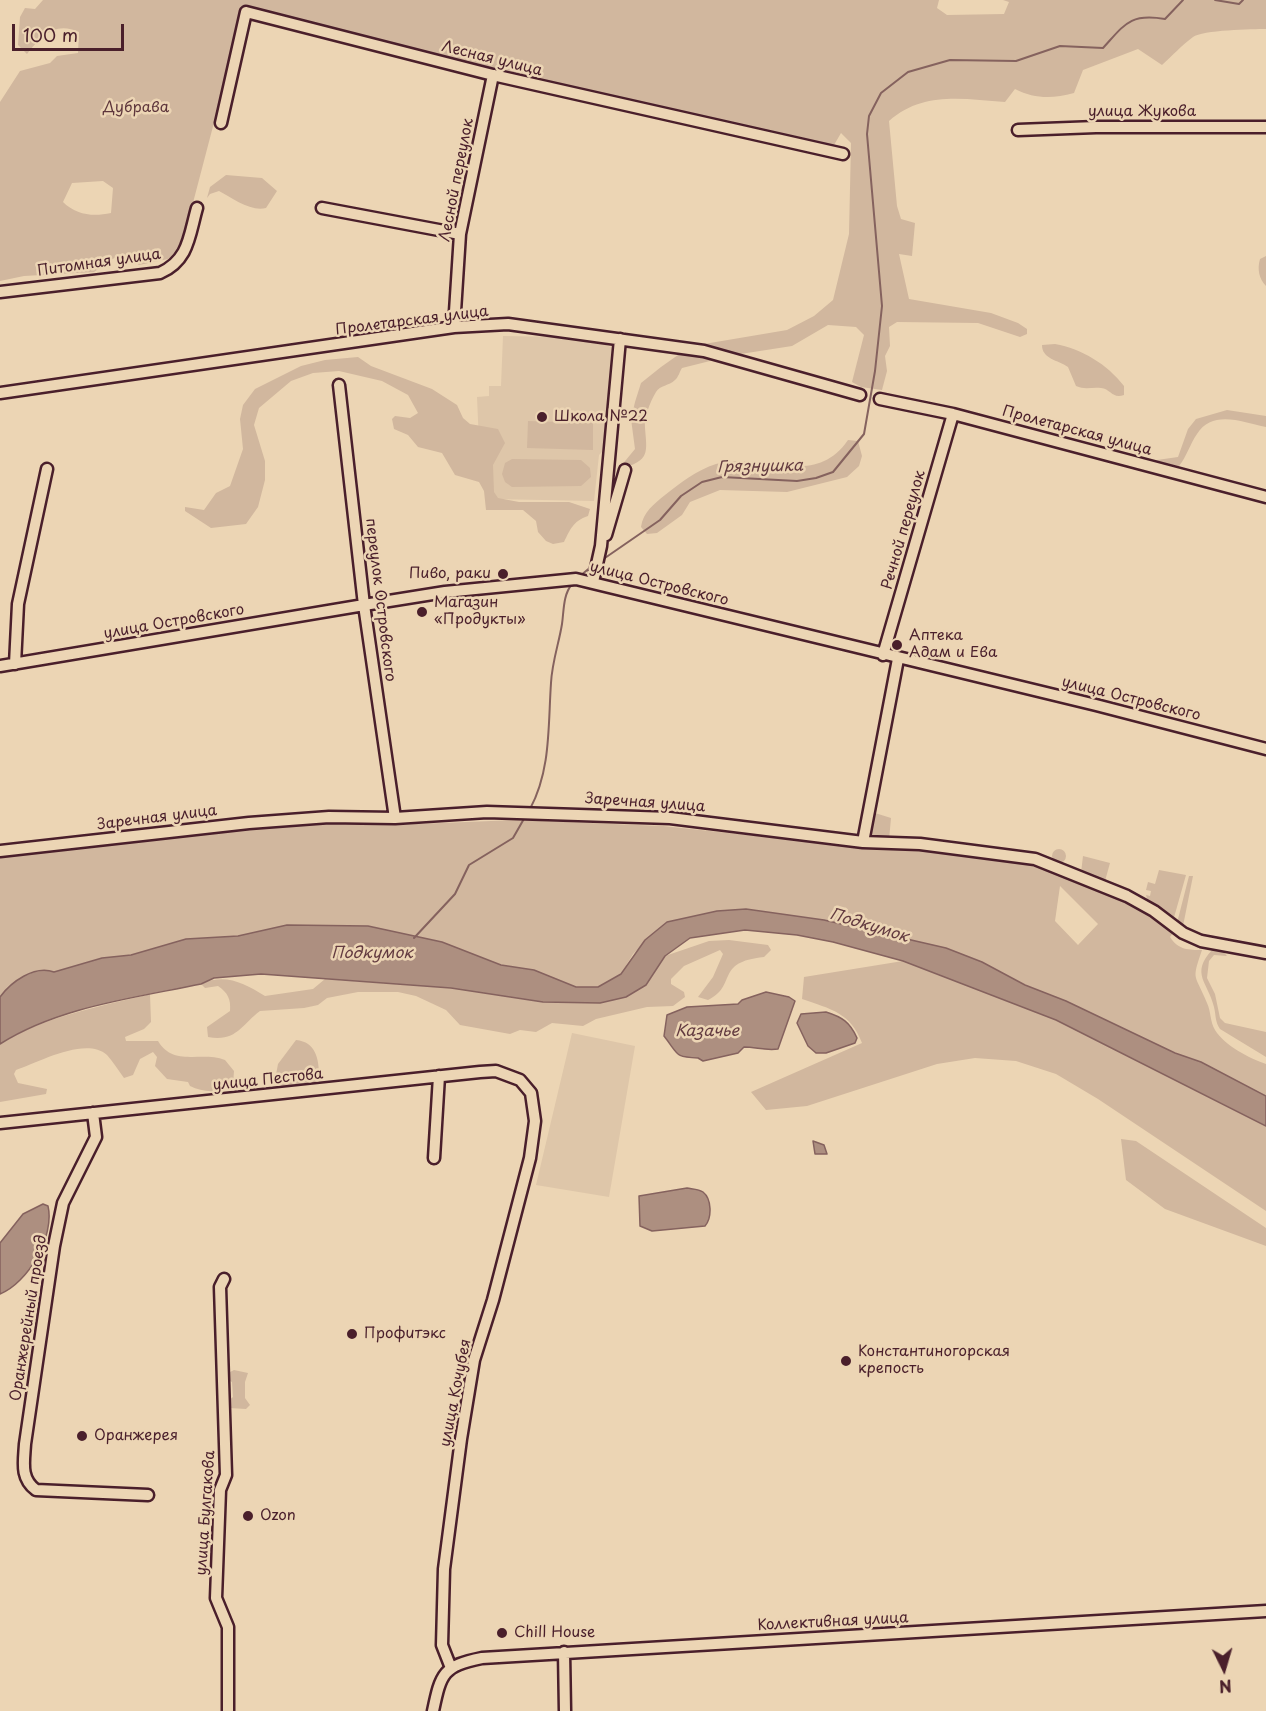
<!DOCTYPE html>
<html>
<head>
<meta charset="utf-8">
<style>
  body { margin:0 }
  #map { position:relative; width:1266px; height:1711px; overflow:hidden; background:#ecd5b4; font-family:"Playpen Sans",sans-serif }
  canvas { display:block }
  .north { position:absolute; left:1194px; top:1639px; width:60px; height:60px; -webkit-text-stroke:4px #ecd5b4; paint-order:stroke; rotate:175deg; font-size:16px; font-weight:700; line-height:24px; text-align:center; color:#4a1f2b }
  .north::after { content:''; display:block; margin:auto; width:21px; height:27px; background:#4a1f2b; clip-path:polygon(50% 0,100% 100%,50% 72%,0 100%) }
  .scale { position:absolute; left:12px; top:24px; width:112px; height:27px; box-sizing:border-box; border:3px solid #4a1f2b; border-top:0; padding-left:8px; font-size:18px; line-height:21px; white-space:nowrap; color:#4a1f2b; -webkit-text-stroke:4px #ecd5b4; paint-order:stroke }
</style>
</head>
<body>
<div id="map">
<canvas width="1266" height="1711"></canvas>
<div class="north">N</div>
<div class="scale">100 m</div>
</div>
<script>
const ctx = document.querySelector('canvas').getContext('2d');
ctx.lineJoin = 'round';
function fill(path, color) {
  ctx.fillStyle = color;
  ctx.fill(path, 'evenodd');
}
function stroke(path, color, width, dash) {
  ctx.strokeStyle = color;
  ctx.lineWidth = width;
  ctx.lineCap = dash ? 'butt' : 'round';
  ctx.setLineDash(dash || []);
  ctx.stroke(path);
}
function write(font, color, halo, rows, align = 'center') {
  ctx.font = font + ' "Playpen Sans",sans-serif';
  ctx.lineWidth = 5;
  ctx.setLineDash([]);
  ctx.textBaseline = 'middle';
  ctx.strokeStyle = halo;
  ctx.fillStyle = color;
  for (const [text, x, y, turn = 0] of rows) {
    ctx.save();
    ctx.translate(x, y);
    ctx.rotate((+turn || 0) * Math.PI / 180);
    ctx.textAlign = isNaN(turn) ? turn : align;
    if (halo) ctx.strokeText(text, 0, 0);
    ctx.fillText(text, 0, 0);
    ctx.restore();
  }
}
const built = new Path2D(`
  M503,336l57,1 39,5 14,6 -10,103 -4,4 -5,46 -103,-2 -12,-56 -2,-46 12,-1v-10h12z
  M572,1033l63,13 -26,151 -73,-12z`);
const green = new Path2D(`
  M43,0h896l-2,8 10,7 57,-1 5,-12 -6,-2h263v29c-13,0 -64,1 -73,8 -11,8 -21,19 -31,28l-24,-16 -55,21 -9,23c-22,6 -39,6 -59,-4l-10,13c-42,-3 -82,-11 -116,19l8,85 4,13 14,4 -3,33 -13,-2 10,45 82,14 27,10 9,6v5l-7,3 -42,-14 -81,-1 -8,5 1,19 -5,10 2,15 -5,19 -21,-3 -9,-5 12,-47 -8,-8 -28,-2 -36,21 -58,9 -52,13c-2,3 -4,10 -7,12 -6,6 -15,5 -19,12 -6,10 -12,25 -11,36 2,25 5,32 -24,41v-3l14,-17 -4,-30 4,-17 6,-19 20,-16 17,-12 26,-11 83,-14 27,-14 19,-16 16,-66 2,-91 -10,-10 -7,12 -325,-72 -265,-65 -55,210 -13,35 -8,6 -29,6 -19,-11 -26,18 -70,4 -24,5v-179l20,-31 30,-8 7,-7 21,-3 1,-21c-24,-11 -38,4 -52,22l-9,-9 2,-28 5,-9 10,1zM103,181l10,7 -2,25c-18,4 -35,2 -48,-11l9,-19z
  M226,175l36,3 15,13 -11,17c-15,4 -34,-10 -47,-17l-9,3 -3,4 3,-11z
  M1266,256v30c-7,-7 -9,-17 -6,-27z
  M1055,344c27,5 52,20 69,42v9c-12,4 -13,-6 -23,-7 -10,-1 -16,2 -25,-2l-8,-19c-10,-7 -26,-8 -26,-22z
  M358,357l13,9 61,23 25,16 6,13 7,6 28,5 7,14 -12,22 1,27 4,6 21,4h50l21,7 -2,7c-15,5 -18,14 -24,26l-11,2 -7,-3 -8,-9 -2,-11 -13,-11h-37l-2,-19 -5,-9 -24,-7 -13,-22 -24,-6 -10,-12 -14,-6 -2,-10 3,-3 15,2 8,-5 -10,-18 -26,-14 -43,-10 -26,2 -22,8 -32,27 -5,17 11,36v19l-7,27 -12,17 -35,4 -26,-17v-4l19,3 12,-17 14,-7 13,-37 -3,-30 3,-14 12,-16 46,-23 24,-6z
  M1227,410l39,6v11c-23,-5 -54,-18 -69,7 -7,10 -10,22 -18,32l-24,-2 -5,-3 28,-4 10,-28 8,-10z
  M528,421l65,2v27l-66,-2z
  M848,440l10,1 4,15 -3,10 -12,11 -60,15 -67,-2 -30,12 -8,13 -25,18 -10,1 -6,-7c2,-15 13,-23 24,-32 15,-12 32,-25 51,-31 44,-13 98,26 132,-24z
  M512,459l69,1 9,8 1,9 -10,9 -69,1 -7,-5 -3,-8 3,-11z
  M875,813l16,5 -2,22 -18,-2 1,-23z
  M516,820l147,6 207,22 86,4 68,11 27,5 38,19 28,7 49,29 7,10 -3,4c8,13 19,13 32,13 -11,32 -7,23 5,53 4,8 3,19 8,27 10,16 34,28 51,34v32l-65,-34 -26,-9 -109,-52 -41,-16 -201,-65 -78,-11 -29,2 -50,11 -34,32 -12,20 -23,13h-22l-42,-17 -33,-5 -59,-23 -74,-16 -81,-1 -49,11 -52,3 -55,16 -29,3 -48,14c-20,-7 -43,11 -54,25v-143l217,-24 109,-8 65,3zM1060,886l38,38 -20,21 -23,-24z
  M1052 856a7 7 0 1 1 14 0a7 7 0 1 1-14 0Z
  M1083,856l27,7 -5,18 -24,-8z
  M1159,870l27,5 -13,46 -25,-19 -2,-7 4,1 1,-5 -5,-1 2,-8 7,2z
  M1189,876h4l-10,50 20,9 -6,1 -20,-13z
  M729,940l39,5 3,5 -7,7c-50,5 -26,29 -56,43l-10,-3 15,-20 10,-23 -3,-4 -36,16 -13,13v5l13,8 1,5 -12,9 -26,1 -51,12 -13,7 -31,-3 -16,9 -16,-2 -10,4 -50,-9 -14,-15 -30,-14 -18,-4h-40l-31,6 -9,7 -14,3 -44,3c-19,14 -23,31 -52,26l-1,-10 23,-16c1,-12 -2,-18 -12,-25l-13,2 -4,-4c24,-11 43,-1 64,12l48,-7 12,-10 126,9 92,14 57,1 46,-18 19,-29 44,-15z
  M1221,949l6,7 -13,-1 -5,6 -2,17 8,16 5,24 5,5 41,9v25l-46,-28c-5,-7 -4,-14 -6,-22 -6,-25 -24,-33 -2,-57z
  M903,961l153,59 210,106v85l-168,-112 -42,-25 -40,-13 -41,-3 -38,6 -130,42 -41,4 -15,-18 111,-49c-11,-30 -31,-34 -60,-44l2,-22z
  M150,994l1,28 -7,7 -19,8 1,4h32c15,26 44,10 67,19l9,11 -1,14c-13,8 -29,8 -43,1l-2,-4 -21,-3 -12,-13 2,-9 -4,-5 -13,7 -7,16 -9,3c-5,-7 -11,-16 -17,-23 -22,-19 -69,8 -91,15l-2,4 4,9 29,6 -1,5 -46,8v-58c45,-28 99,-37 150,-50z
  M296,1040c20,2 23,19 23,36l-5,8 -12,3 -28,-2 4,-21z
  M1121,1139l15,2 130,87v18l-101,-37 -39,-29z
  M234,1370l14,3 -3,9v16l5,7 -4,4 -17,-1 -1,-7 5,-4 -1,-15 -4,-2v-7z`);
const water = new Path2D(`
  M746,909l78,11 122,28 36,14 43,23 41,16 109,52 26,9 65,34v30l-210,-106 -153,-59 -70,-19 -36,-7 -52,-5 -55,8 -25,18 -19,29 -20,12 -26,6 -57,-1 -92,-14 -190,-14 -47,4 -13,6c-67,14 -143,23 -201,60v-47c11,-15 34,-32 54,-25l48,-14 29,-3 55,-16 52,-3 49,-11 81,1 74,16 59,23 33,5 42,17h22l23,-13 24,-34 22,-18 50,-11z
  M766,992l23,5 6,4 -17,48c-12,2 -22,-2 -34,-2l-6,6 -35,8 -5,-3c-24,-1 -19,-3 -34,-22l3,-21 20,-8 51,-3 4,-4z
  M826,1012c16,5 24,10 31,26l-2,5 -29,10h-10l-8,-7 -11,-23 4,-9z
  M813,1141l11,4 3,9h-12z
  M687,1188c5,1 12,1 16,4 9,7 9,26 2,34l-53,5 -12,-5 -1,-30z
  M43,1204l5,2c7,30 -20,77 -48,88v-51l23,-29z`);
const stream = new Path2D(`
  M1215,0l24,4 4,-4
  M602,560l58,-40 21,-24 21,-14 20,-5 75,4 19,-3 17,-6 31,-38 11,-63 7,-65 -15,-172 2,-18 12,-23 27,-21 42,-12 66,1 44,-15 43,2c22,-24 27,-35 62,-29l18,-19
  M580,576l12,-10
  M530,809c21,-39 18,-83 21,-126 1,-21 8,-40 11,-59 2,-14 1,-29 10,-40
  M414,938l41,-44 14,-29 44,-27 12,-21`);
const minor = new Path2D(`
  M221,123l25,-111 247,63 350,79
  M1018,130l78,-3h170
  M322,208l138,26
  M0,292l160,-19c29,-13 29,-37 37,-65
  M454,327l6,-93 33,-159
  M339,385l25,220 31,213
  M0,393l454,-66 54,-3 196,27 156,44
  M880,399l73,15 313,83
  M606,535l19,-65
  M593,582l8,-36 19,-207
  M883,655l70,-241
  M15,664l3,-60 29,-135
  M0,666l364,-61 81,-13 131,-13 520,126 170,44
  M863,842l35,-183
  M0,851l249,-28 80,-6 66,1 92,-6 183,6 193,24 57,2 115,15 92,37 27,15 29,22 18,8 65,12
  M93,1113l3,24 -33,66 -9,43 -29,198c-1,18 -5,34 11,46l112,5
  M0,1123l480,-51 16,-1 24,9 11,13 4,28 -5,37 -37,142 -19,60 -13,79 -17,130 -2,76 9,23
  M434,1158l5,-82
  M224,1279l-4,8 6,188 -6,15 -4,108 12,29v84
  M564,1652l1,59
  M433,1711c8,-38 10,-45 49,-53l784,-47`);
const markers = [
  [542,417,6,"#4a1f2b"],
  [503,574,6,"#4a1f2b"],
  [422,612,6,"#4a1f2b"],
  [897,645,6,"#4a1f2b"],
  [352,1334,6,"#4a1f2b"],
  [846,1361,6,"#4a1f2b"],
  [82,1436,6,"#4a1f2b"],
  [248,1516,6,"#4a1f2b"],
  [502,1633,6,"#4a1f2b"]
];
const streetNames = [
  ["Лесная улица",492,59,14],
  ["улица Жукова",1142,112],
  ["Лесной переулок",457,180,-79],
  ["Питомная улица",99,263,-8],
  ["Пролетарская улица",412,321,-7],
  ["Пролетарская улица",1077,431,15],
  ["Речной переулок",904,530,-74],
  ["улица Островского",659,584,14],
  ["переулок Островского",380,600,83],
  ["улица Островского",174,622,-10],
  ["улица Островского",1131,699,14],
  ["Заречная улица",645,803,4],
  ["Заречная улица",157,818,-7],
  ["улица Пестова",268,1080,-6],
  ["Оранжерейный проезд",29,1318,-81],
  ["улица Кочубея",456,1393,-79],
  ["улица Булгакова",206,1513,-86],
  ["Коллективная улица",833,1622,-3]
];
const parkNames = [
  ["Дубрава",136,108]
];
const poiNames = [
  ["Школа №22",554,417],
  ["Пиво, раки",491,574,"right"],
  ["Магазин",434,603],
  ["«Продукты»",434,620],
  ["Аптека",909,636],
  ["Адам и Ева",909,653],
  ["Профитэкс",364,1334],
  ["Константиногорская",858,1352],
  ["крепость",858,1369],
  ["Оранжерея",94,1436],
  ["Ozon",260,1516],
  ["Chill House",514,1633]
];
const waterNames = [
  ["Грязнушка",760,467,-1],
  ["Подкумок",869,926,17],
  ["Подкумок",372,954],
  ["Казачье",707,1032]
];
fill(built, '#dec6a9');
fill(green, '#d1b79e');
fill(water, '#ad8f80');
stroke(water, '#85625e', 1.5);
stroke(stream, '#85625e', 2);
stroke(minor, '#4a1f2b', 15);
stroke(minor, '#ecd5b4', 10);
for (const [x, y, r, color] of markers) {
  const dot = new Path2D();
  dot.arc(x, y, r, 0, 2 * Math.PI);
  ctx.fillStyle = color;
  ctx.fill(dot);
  stroke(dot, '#ecd5b4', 2);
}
write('15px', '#4a1f2b', '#ecd5b4', streetNames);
write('15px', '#5e363c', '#ecd5b4', parkNames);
write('15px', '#4a1f2b', '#ecd5b4', poiNames, 'left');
write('italic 16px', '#633b40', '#ecd5b4', waterNames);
</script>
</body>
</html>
